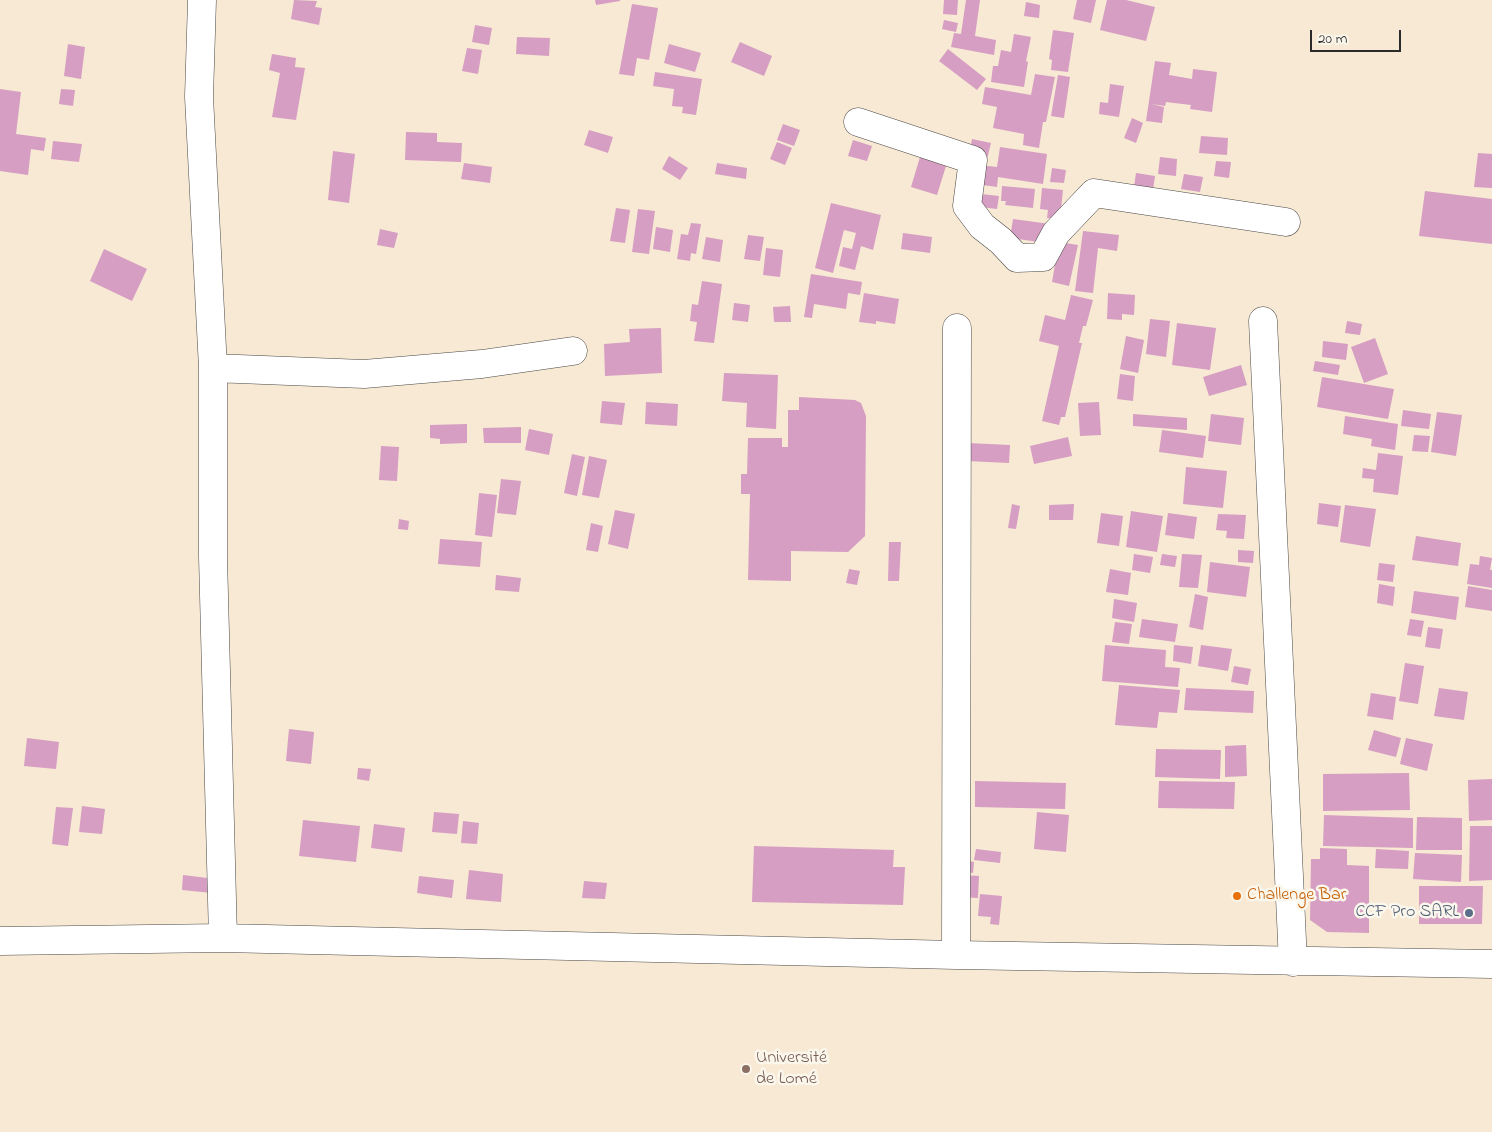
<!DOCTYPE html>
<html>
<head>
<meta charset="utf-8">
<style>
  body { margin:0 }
  #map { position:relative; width:1492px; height:1132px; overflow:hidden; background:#f7e9d4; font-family:"Indie Flower",sans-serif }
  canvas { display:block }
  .scale { position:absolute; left:1310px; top:30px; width:91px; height:22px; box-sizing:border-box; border:2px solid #2b2b2b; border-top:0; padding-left:6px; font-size:15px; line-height:18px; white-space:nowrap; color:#2b2b2b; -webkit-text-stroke:4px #fbf7ec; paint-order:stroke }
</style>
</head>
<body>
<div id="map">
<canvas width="1492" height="1132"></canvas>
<div class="scale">20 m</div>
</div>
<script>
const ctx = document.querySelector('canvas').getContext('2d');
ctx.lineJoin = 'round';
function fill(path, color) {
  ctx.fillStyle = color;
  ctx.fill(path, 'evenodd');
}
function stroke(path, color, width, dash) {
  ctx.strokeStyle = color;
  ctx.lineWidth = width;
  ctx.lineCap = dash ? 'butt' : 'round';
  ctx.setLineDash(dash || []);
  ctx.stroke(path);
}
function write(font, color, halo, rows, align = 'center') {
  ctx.font = font + ' "Indie Flower",sans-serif';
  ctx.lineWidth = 5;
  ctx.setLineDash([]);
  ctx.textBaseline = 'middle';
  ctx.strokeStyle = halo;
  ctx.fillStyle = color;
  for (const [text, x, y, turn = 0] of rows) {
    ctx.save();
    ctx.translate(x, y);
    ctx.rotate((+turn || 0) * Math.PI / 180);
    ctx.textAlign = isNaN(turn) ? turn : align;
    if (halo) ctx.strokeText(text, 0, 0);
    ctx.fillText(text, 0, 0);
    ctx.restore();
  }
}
const building = new Path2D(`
  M294,0l23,1 -2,6 7,1 -3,17 -28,-6z
  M595,0h25v1l-24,4z
  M944,0h14l-1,15 -14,-1z
  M966,0h14l-5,36 21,4 -2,15 -43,-8 3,-14 7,1z
  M1077,0h19l-5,23 -18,-4z
  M1107,0h19l29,7 -9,34 -46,-11z
  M1026,2l14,3 -1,13 -15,-2z
  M632,4l26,4 -9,52 -12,-2 -3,18 -15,-2z
  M944,20l14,3 -2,9 -14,-3z
  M475,25l17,3 -3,17 -17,-3z
  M1053,30l21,3 -6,39 -17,-2 1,-10 -3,-1z
  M1014,34l17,3 -5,24 2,1 -4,25 -33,-5 2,-16h5l3,-16 10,2z
  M517,37l33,1 -1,18 -33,-2z
  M740,42l32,14 -8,20 -33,-14z
  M68,44l17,3 -4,32 -17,-3z
  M669,44l32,9 -6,19 -31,-9z
  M467,48l15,2 -4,24 -16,-3z
  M948,49l38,30 -9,11 -38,-29z
  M272,54l24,4 -1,9 10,1 -9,52 -24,-3 8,-44 -11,-3z
  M1155,61l16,2 -2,12 23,4 1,-10 24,3 -5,40 -22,-3 1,-4 -25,-3 -1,4 -14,-2 13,3 -2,16 -16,-2z
  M655,72l47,7 -6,36 -14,-2 1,-6 -11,-1 2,-17 -21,-3z
  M1035,74l20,3 -9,45h-3l-4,26 -16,-3 1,-11 -31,-6 4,-21 -15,-3 3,-17 46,8z
  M1058,75l12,2 -6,41 -13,-2z
  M1110,84l14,2 -5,31 -20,-3 1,-12 8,1z
  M0,89l21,3 -5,42 30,4 -2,13 -13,-2 -3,26 -28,-4z
  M61,89l14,1 -2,16 -14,-2z
  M1132,118l11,5 -7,20 -12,-5z
  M783,124l17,6 -6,16 -17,-6z
  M589,130l24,7 -5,16 -24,-8z
  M406,132l31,1v9l25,1 -1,19 -56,-2z
  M1201,136l27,2 -1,17 -28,-2z
  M972,139l19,4 -4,16 -18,-3z
  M853,140l19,6 -5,15 -19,-5z
  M53,141l29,3 -3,18 -28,-3z
  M777,142l15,6 -7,17 -15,-6z
  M1000,147l47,7 -4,30 -45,-7 -1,10 -21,-3 3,-19 18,2z
  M333,151l22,3 -6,49 -21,-3z
  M1478,153l14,1v34l-18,-1z
  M669,156l19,12 -8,12 -18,-11z
  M920,157l26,9 -9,29 -26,-8z
  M1160,157l17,2 -1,17 -18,-2z
  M1216,161l15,1 -2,16 -15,-2z
  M464,163l28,4 -2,16 -29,-4z
  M717,163l30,5 -1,11 -31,-5z
  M1052,168l14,2 -2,13 -14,-1z
  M1136,173l19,3 -2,14 -19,-3z
  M1184,174l19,3 -3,15 -19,-3z
  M1002,186l33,3 -2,19 -28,-3 1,-4h-5z
  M1042,188l21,2 -3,29 -13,-1 1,-8 -8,-1z
  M1425,191l67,8v45l-73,-8z
  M981,194l18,2 -2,13 -17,-2z
  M831,203l50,12 -8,35 -12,-4 -6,24 -16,-4 4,-19 9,2 4,-16 -12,-3 -11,43 -18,-5z
  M616,208l14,2 -5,33 -15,-2z
  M638,209l17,2 -6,43 -17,-2z
  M1013,219l37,5 -3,19 -37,-5z
  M691,223l10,1 -5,30 -5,-1 -1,8 -13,-2 4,-25 7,1z
  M656,227l17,3 -3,22 -17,-3z
  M380,229l18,4 -4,15 -17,-3z
  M1083,231l36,4 -2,16 -19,-3 -5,45 -18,-2z
  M903,233l29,4 -2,16 -29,-4z
  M748,235l16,2 -4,24 -16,-2z
  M706,237l17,3 -3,22 -18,-3z
  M1059,242l19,3 -9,41 -17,-4z
  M766,248l17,2 -3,27 -17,-2z
  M104,249l43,20 -15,32 -42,-20z
  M811,274l51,8 -2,13 -12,-2 -2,16 -32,-5 -2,14 -8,-1z
  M702,281l20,3 -8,59 -20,-2 3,-19 -7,-1 2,-17 6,1z
  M864,293l35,6 -4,25 -19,-3v3l-17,-2z
  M1108,293l27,2 -1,20 -12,-1v6l-15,-1z
  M1071,295l22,5 -7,26h-3l-4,17h3l-17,74h-4l-2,8 -17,-4 17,-75 -20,-5 6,-26 20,5z
  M734,303l16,2 -2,17 -16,-2z
  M790,306l1,16h-17l-1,-15z
  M1150,319l20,2 -4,36 -20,-3z
  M1347,321l15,3 -2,11 -15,-2z
  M1177,323l39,5 -6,42 -38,-5z
  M661,328l1,45 -57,3 -1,-32 26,-2 -1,-13z
  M1126,336l18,4 -6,33 -18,-4z
  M1375,338l13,36 -24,9 -13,-36z
  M1323,341l25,3 -2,16 -24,-3z
  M1315,361l25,4 -2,10 -25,-4z
  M1241,365l6,20 -38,11 -6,-19z
  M724,373l54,2 -2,54 -30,-2 1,-24 -25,-2z
  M1120,374l15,2 -2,25 -16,-2z
  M1322,377l72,12 -6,30 -71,-12z
  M799,397l56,3 6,3 5,13 -1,120 -17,16 -57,-1v30l-43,-1 2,-86h-9v-20h6l1,-36h34v9h6v-37h11z
  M602,401l23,2 -3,22 -22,-2z
  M646,402l32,2 -1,22 -32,-2z
  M1099,402l2,33 -21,1 -2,-33z
  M1403,410l28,4 -2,15 -28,-3z
  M1437,412l25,3 -6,41 -25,-4z
  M1133,414l54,4v12l-54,-4z
  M1211,414l33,4 -3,27 -33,-4z
  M1345,416l53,8 -3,26 -24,-4 1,-7 -29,-5z
  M467,424v19l-27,1v-5l-10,-1v-13z
  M521,427v16h-37l-1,-15z
  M529,429l24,5 -4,21 -24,-5z
  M1162,430l44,6 -3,22 -44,-6z
  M1414,435l16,1 -2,16 -16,-1z
  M1068,437l4,19 -38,8 -4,-18z
  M968,443l42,2 -1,18 -42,-2z
  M381,446l18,1 -2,34 -18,-1z
  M1378,453l25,3 -5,39 -25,-3 1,-13 -12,-1 1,-10 13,2z
  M572,454l13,3 -8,39 -13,-3z
  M589,456l18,4 -8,38 -17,-3z
  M1186,467l41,4 -4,37 -40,-4z
  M501,479l20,2 -5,34 -19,-2z
  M479,493l18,2 -5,42 -17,-2z
  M1319,503l22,3 -3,21 -21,-3z
  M1012,504l8,2 -4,23 -8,-1z
  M1074,504l-1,16h-24v-15z
  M1345,505l31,4 -6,38 -30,-5z
  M615,510l20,4 -7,35 -20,-5z
  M1131,511l32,5 -6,36 -31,-5z
  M1101,513l22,3 -4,30 -22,-3z
  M1168,513l29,4 -3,22 -29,-4z
  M1218,514l28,1 -2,24 -18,-1 1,-7 -11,-1z
  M399,519l10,2 -1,9 -10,-1z
  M591,523l12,3 -5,26 -12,-2z
  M1416,536l45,7 -3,23 -46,-6z
  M440,539l42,3 -2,25 -42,-3z
  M889,542h12l-2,39h-11z
  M1238,550l16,1 -1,12 -15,-1z
  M1134,554l19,3 -3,16 -18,-3z
  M1162,554l15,2 -2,11 -15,-2z
  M1182,554l20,1 -4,33 -19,-1z
  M1480,556l12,2 -2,12h2v18l-25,-4 3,-20 9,1z
  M1210,562l40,5 -4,30 -39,-5z
  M1379,563l16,2 -2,17 -16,-2z
  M849,569l11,2 -3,14 -11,-2z
  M1110,569l21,4 -3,22 -22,-3z
  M496,575l25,3 -2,14 -24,-2z
  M1379,584l16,3 -2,19 -16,-3z
  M1468,586l24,4v21l-27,-4z
  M1414,591l45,6 -3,23 -45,-7z
  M1195,594l13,3 -5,33 -14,-3z
  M1114,599l23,4 -3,19 -22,-4z
  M1142,619l36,5 -3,18 -36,-5z
  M1410,619l14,2 -3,16 -14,-2z
  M1115,622l17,2 -3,20 -17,-2z
  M1428,627l15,2 -3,20 -15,-2z
  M1105,645l61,5 -1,17 15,1 -2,19 -76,-6z
  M1174,645l19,2 -2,17 -18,-3z
  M1201,645l31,4 -4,22 -30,-5z
  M1405,663l19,3 -6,38 -19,-3z
  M1234,666l17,3 -3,16 -17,-3z
  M1119,685l61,5 -3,23 -18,-1 -2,16 -42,-3z
  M1186,688l68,3 -1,22 -69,-3z
  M1439,688l29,4 -4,28 -30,-4z
  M1371,693l25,4 -3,23 -26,-4z
  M289,729l25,3 -3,32 -25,-3z
  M1374,730l27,8 -5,19 -28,-7z
  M27,738l32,4 -3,27 -32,-3z
  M1406,738l27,6 -6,27 -27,-7z
  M1246,745l1,31 -22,1v-31z
  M1156,749l65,1 -1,29 -65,-2z
  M358,768l13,1 -2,12 -12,-2z
  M1409,773l1,37 -87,1v-37z
  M1492,779v41l-23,1 -1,-41z
  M975,781l91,2 -1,26 -90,-2z
  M1159,781l76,1 -1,27 -76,-1z
  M82,806l23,3 -3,25 -23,-2z
  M56,807l17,1 -5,38 -16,-2z
  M434,812l25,2 -2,20 -25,-2z
  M1037,812l32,3 -3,37 -32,-3z
  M1324,815l89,3v30l-90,-2z
  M1417,817l45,1v32h-46z
  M303,820l57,6 -4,36 -57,-6z
  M463,821l16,2 -2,21 -16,-1z
  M374,824l31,4 -3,24 -31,-4z
  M1470,826h22v54l-23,1z
  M754,846l140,4 -1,17h12l-2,38 -151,-3z
  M1320,848l27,1v16l22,1v67l-42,-1 -17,-12 1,-61h9z
  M976,849l25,3 -1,11 -26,-3z
  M1376,849l33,2 -1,18 -33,-1z
  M1415,853l47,2 -1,27 -48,-3z
  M962,860l12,2 -1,11 -12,-2z
  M469,870l34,4 -2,28 -35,-3z
  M183,875l32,4 -3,14 -30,-3z
  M963,875l16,1 -1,22 -16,-1z
  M419,876l35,4 -2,18 -35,-5z
  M584,881l23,2 -2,16 -23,-1z
  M1419,886h64l-1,38h-63z
  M980,894l22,2 -3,29 -9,-1 1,-7 -13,-1z`);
const street = new Path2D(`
  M202,0l-3,97 14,271v189l10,381
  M858,122l115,38 -6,46 15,20 19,15 16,17 26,-1 13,-24 38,-40 192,29
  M1263,321l30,641
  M213,368l151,6 118,-10 91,-13
  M0,941l223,-3 733,17 536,9
  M956,955l1,-627`);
const markers = [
  [1237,896,5,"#e8710a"],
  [1469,913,5,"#5c6f8a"],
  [746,1069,5,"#8d6e63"]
];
const foodNames = [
  ["Challenge Bar",1247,896]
];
const serviceNames = [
  ["CCF Pro SARL",1459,913]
];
const educationNames = [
  ["Université",756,1059],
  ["de Lomé",756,1080]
];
fill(building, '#d69ec2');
stroke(street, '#4a4844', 29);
stroke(street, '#fff', 28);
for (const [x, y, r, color] of markers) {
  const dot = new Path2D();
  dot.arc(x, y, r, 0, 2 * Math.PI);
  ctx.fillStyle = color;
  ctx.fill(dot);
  stroke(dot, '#fbf7ec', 2);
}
write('18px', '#c56008', '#fbf7ec', foodNames, 'left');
write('18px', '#4e5e75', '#fbf7ec', serviceNames, 'right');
write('18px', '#785e54', '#fbf7ec', educationNames, 'left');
</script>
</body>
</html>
